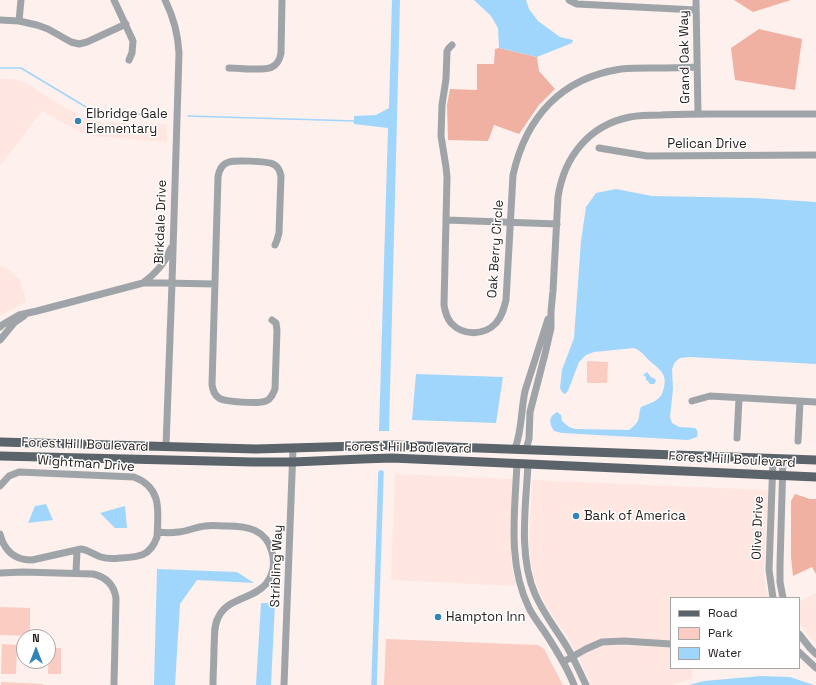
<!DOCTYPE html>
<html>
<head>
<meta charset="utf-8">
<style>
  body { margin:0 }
  #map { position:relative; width:816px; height:685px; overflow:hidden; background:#fdf0ed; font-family:"Space Grotesk",sans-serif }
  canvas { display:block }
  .legend { position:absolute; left:670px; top:597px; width:130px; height:72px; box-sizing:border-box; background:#fff; border:1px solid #a9a6a6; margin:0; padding:5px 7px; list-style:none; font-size:12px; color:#272120 }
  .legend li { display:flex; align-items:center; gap:8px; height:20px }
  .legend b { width:20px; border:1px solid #a9a6a6 }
  .north { position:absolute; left:16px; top:629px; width:40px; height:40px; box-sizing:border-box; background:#fff; border:1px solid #a9a6a6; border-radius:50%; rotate:0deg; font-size:11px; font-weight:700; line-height:16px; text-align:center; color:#272120 }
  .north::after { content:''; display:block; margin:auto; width:14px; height:18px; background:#3184b4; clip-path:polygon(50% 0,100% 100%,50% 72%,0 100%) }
</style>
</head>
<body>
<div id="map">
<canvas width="816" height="685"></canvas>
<ul class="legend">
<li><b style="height:5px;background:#5b646a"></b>Road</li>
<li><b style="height:11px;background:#fbccc1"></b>Park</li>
<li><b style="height:11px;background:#a0d6fb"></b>Water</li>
</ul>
<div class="north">N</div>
</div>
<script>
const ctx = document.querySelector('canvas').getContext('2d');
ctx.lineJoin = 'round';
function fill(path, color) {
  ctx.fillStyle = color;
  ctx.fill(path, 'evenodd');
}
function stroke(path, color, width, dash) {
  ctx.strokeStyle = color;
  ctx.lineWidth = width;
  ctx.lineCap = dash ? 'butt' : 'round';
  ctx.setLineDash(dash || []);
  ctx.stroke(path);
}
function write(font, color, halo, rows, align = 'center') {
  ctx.font = font + ' "Space Grotesk",sans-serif';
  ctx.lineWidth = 3;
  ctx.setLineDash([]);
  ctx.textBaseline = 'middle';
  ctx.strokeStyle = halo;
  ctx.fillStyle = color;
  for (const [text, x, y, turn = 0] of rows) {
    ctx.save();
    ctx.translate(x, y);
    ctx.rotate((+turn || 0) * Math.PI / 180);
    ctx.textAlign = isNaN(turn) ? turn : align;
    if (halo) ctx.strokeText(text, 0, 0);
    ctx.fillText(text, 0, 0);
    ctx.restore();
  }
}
const built = new Path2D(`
  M0,79h12l12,3 35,22 28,15 18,4 61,1 1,18 -74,-6 -13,-4 -38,-21 -42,55z
  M0,266l6,1 14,13 6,21 -10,6 -16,8z
  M395,474l118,5 -2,50v33l5,24 -125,-6z
  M532,480l236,10 -4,78 1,16 3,14h-97v70h20l2,10 -21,7h-81l-10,-23 -13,-24 -23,-33 -13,-33 -3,-28z
  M816,593v51l-7,-7 -10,-15v-20z`);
const green = new Path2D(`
  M587,361l21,1 -1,21h-20z
  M0,607l30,1v28l-30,-1z
  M386,639l152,6 6,4 19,36h-179z
  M2,644l15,1 -1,29h-15z
  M49,648h12v26h-13z
  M1,682l42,2v1h-42z`);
const forest = new Path2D(`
  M734,0h57l-38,12z
  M759,29l43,10 -7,51 -60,-10 -4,-32z
  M499,48l38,9 2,14 16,18 -16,16 -20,29 -25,-9 -6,16 -40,-1 -1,-35 3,-16 27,1v-26h17l1,-15z
  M795,494l15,5h6v75l-4,-7 -19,9 -2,-19v-56z`);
const water = new Path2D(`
  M392,0h8l-11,431h-10l9,-303 -34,-4v-8l22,-1 13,-7z
  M474,0h52l3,9 9,12 22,16 13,3 -1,3 -35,14 -38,-9 -1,-20 -7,-12z
  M616,189l36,7 103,2 61,4v162l-126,-7 -10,1 -5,4 -3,7 1,20 -3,28 2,6 7,4 16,1c3,3 3,5 2,9l-9,3 -126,-7 -8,-2c-5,-8 -6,-14 3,-19l4,3 1,6 7,6 6,2 54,1c4,-3 9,-7 10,-13 1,-4 0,-6 2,-10 4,-2 8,-3 12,-5 4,-2 9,-6 10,-11 5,-15 -1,-20 -12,-29 -6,-5 -9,-11 -17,-14l-40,4 -8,3 -7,7 -11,29 -3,3 -3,-2 -2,-4 2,-18 12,-32 7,-97 5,-34 10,-14z
  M647,372l4,5 4,2 1,2 -2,3h-4l-2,-3 -2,-1v-3l-3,-2z
  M416,374l87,3 -7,46 -84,-3z
  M46,504l7,16 -25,3 7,-17z
  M125,506l2,22h-12l-15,-15z
  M157,569l80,3 17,11 -57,-3 -17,24 -5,81h-21z
  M261,603h14l-4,82h-15z
  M761,676l29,1 24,8h-125l15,-4z`);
const stream = new Path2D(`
  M0,68h21l75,45 67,2
  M188,116l168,5`);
const canal = new Path2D(`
  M374,685l7,-212`);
const minor = new Path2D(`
  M114,0l19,41 -1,12 -3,7
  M165,0c9,18 13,33 14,53l-7,230 -6,163
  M569,0l8,4 119,6
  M696,0l2,114
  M0,20l19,1 18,4 11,4 23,13 8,2 8,-2 39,-18
  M19,21l2,-21
  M452,45l-3,3 -2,3 -1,28 -4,26 -1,31 5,31 1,10 -3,128c1,7 3,13 7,18 12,13 33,13 45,0 6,-6 8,-15 10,-23l7,-125c13,-58 48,-97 108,-106 10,-1 20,-1 30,-1 16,0 31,0 46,-1
  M229,68c7,0 15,1 22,1 14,0 27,2 30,-16l1,-53
  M599,148l48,8 169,-1
  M446,220l111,4
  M143,283c14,-11 21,-19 28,-35
  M272,320l4,3 1,7 -2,59c-2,5 -4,10 -9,12 -7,3 -42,1 -47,-3 -5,-3 -6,-8 -7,-13l6,-208c1,-7 4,-13 11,-15 5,-2 38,-1 44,2 5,2 7,7 8,12l-2,57 -2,7 -2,5
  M0,327l2,-2 17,-10 18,-4 106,-28h20l52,1
  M0,340l14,-17 10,-7
  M692,401l18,-5 106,6
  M737,438l2,-40
  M798,441l2,-39
  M515,449c7,-19 6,-39 10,-58l23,-72
  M526,449l3,-10 1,-27 15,-58 6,-26v-17l2,-20 5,-94c6,-40 31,-72 72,-80 10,-2 21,-2 31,-2 16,-1 32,-1 48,-1 36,0 71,0 107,0
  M783,459l-3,106v17l3,16
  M517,463c-2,48 -10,100 12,145 4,8 10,16 15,23 11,17 23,35 30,54
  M528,464c-2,40 -10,92 7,130 8,19 21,35 32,53 7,12 13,25 19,38
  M0,486l9,-10 10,-4 115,5c29,11 24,35 23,60 -7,20 -19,20 -37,21 -7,1 -13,1 -19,-1 -7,-2 -12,-7 -20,-8l-49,11c-18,0 -28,-10 -32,-26
  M158,532c7,1 14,1 21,0 9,-1 17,-5 26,-6 7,-1 15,0 22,0 20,0 39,3 45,26 3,11 1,23 -6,32 -13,15 -38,14 -47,32 -6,9 -4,22 -5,32 0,13 -1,25 -1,37
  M0,573l23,-1 70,2c13,3 21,11 23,24l-2,87
  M76,573l1,-23
  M773,598l-4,-28 4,-111
  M799,634l11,14 6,6
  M799,652l17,16
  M563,662l23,-13 16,-7 22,-1 47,3
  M284,685l9,-237`);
const major = new Path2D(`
  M0,442l256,7 138,-4 422,15
  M0,456l253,6h40l69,-3 30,-1 136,6 288,13`);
const markers = [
  [78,121,4,"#3184b4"],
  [576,516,4,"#3184b4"],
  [438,617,4,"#3184b4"]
];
const streetNames = [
  ["Grand Oak Way",685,57,-91],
  ["Pelican Drive",707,144],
  ["Birkdale Drive",161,222,-88],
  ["Oak Berry Circle",496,249,-86],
  ["Forest Hill Boulevard",85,445,2],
  ["Forest Hill Boulevard",408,448,1],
  ["Forest Hill Boulevard",732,460,3],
  ["Wightman Drive",86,464,4],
  ["Olive Drive",758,528,-88],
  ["Stribling Way",277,566,-88]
];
const poiNames = [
  ["Elbridge Gale",86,114],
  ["Elementary",86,129],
  ["Bank of America",584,516],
  ["Hampton Inn",446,617]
];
fill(built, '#ffe6e0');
fill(green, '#fbccc1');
fill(forest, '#f0b1a3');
fill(water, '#a0d6fb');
stroke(stream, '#a0d6fb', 1.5);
stroke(canal, '#a0d6fb', 5.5);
stroke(minor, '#9fa4a8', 7);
stroke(major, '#5b646a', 9);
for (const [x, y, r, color] of markers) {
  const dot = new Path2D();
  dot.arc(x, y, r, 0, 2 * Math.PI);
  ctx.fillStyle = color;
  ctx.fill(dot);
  stroke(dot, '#fff', 1.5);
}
write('13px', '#272120', '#fff', streetNames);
write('13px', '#272120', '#fff', poiNames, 'left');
</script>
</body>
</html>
